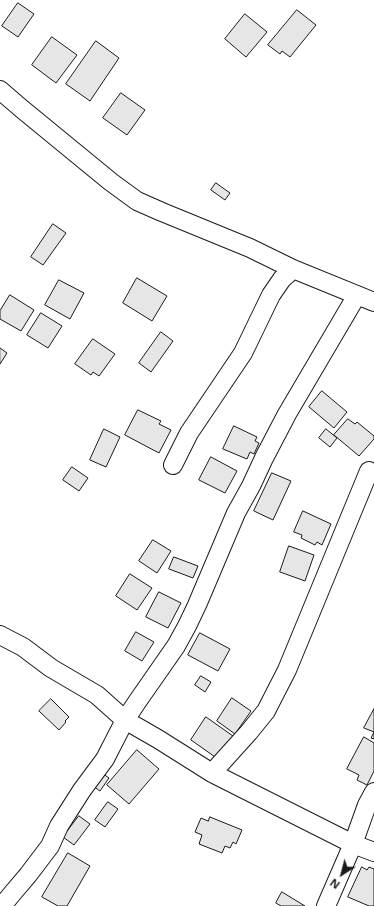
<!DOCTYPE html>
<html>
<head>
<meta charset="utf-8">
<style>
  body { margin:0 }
  #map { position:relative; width:374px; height:906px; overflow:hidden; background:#fff; font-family:"Open Sans",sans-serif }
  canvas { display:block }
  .north { position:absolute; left:322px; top:854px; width:40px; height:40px; -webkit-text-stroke:3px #fff; paint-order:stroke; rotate:216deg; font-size:11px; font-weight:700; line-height:16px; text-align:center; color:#1a1a1a }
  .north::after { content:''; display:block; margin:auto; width:14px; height:18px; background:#1a1a1a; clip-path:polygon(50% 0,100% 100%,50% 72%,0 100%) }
</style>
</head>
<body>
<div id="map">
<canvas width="374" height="906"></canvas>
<div class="north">N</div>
</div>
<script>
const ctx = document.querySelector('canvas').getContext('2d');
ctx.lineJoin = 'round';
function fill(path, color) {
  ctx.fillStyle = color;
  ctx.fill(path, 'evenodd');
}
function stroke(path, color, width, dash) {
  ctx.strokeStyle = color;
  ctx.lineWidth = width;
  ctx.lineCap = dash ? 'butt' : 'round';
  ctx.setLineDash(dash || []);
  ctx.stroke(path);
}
const building = new Path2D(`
  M18,3l16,11 -16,23 -16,-11z
  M297,10l19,15 -26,32 -8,-6 -2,3 -12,-9z
  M245,14l22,18 -21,25 -21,-18z
  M52,37l25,18 -21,28 -24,-18z
  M96,41l23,17 -29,43 -24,-17z
  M121,93l24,17 -18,25 -24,-17z
  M216,183l14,10 -5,7 -14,-10z
  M53,224l13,9 -23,32 -12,-8z
  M137,278l30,18 -15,25 -29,-18z
  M59,280l25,13 -14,26 -25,-14z
  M10,295l24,15 -13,21 -21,-12v-8z
  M41,313l21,13 -14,22 -21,-13z
  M161,332l12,9 -22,31 -12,-9z
  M93,339l22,15 -16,22 -6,-4 -2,3 -16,-11z
  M0,348l7,5 -7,11z
  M322,391l25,21 -13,16 -25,-21z
  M138,410l23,11 -2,3 12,6 -12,23 -34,-18z
  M348,419l7,5 2,-2 17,14v3l-15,17 -25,-21z
  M234,426l23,11 -2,4 4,2 -5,11 -4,-2 -3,7 -24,-10z
  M104,429l16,8 -14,30 -16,-7z
  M326,429l11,9 -7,9 -11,-9z
  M211,457l26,14 -12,22 -26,-13z
  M72,467l16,11 -9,13 -16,-11z
  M272,473l19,8 -18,39 -19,-9z
  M303,511l28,13 -9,21 -5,-3 -2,3 -14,-7 1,-3 -8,-3z
  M153,540l18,11 -14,22 -18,-12z
  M289,546l25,9 -9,26 -25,-9z
  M174,557l24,9 -5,12 -24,-9z
  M130,574l22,14 -15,22 -21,-14z
  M159,592l22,11 -13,25 -22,-11z
  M136,632l18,10 -12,19 -17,-10z
  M200,633l30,16 -12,22 -30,-16z
  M201,676l10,6 -6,10 -10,-7z
  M232,698l19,13 -16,23 -18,-13z
  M51,699l18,18 -4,4 1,1 -7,8 -20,-19z
  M374,709v30l-3,-1 3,-6 -10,-4z
  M206,717l27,19 -15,23 -27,-19z
  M364,737l10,6v28l-7,14 -10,-5 2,-5 -12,-6z
  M137,750l22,19 -30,35 -22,-19z
  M99,771l10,7 -9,13 -10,-7z
  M108,802l10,7 -13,18 -10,-7z
  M79,816l11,8 -16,21 -11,-8z
  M210,817l32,13 -6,14 -3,-2 -3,6 -5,-2 -3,7 -23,-9 3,-9 -7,-3 6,-14 7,3z
  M68,853l22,13 -23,40h-9l-16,-9z
  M362,867l5,3 2,-3 5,2v37h-5l-21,-9z
  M282,892l23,14h-24l-5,-3z`);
const minor = new Path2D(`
  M0,90l22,19 89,73 26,19 25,11 88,36 43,21 81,33
  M173,465l16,-32 54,-80 28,-58 11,-16 11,-10
  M0,635l23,12 28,21 46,27 28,25 33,19 54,34 141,71 21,8
  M212,773l37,-41 17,-21 21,-41 82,-199
  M2,906l9,-11 17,-20 22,-29 9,-20 23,-36 23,-31 20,-39 12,-18 39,-56 11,-20 10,-21 39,-92 15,-27 13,-28 23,-44 70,-119
  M326,906l27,-62 14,-39 7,-13`);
fill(building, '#e6e6e6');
stroke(building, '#1a1a1a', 1);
stroke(minor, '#1a1a1a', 20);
stroke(minor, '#fff', 18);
</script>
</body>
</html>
